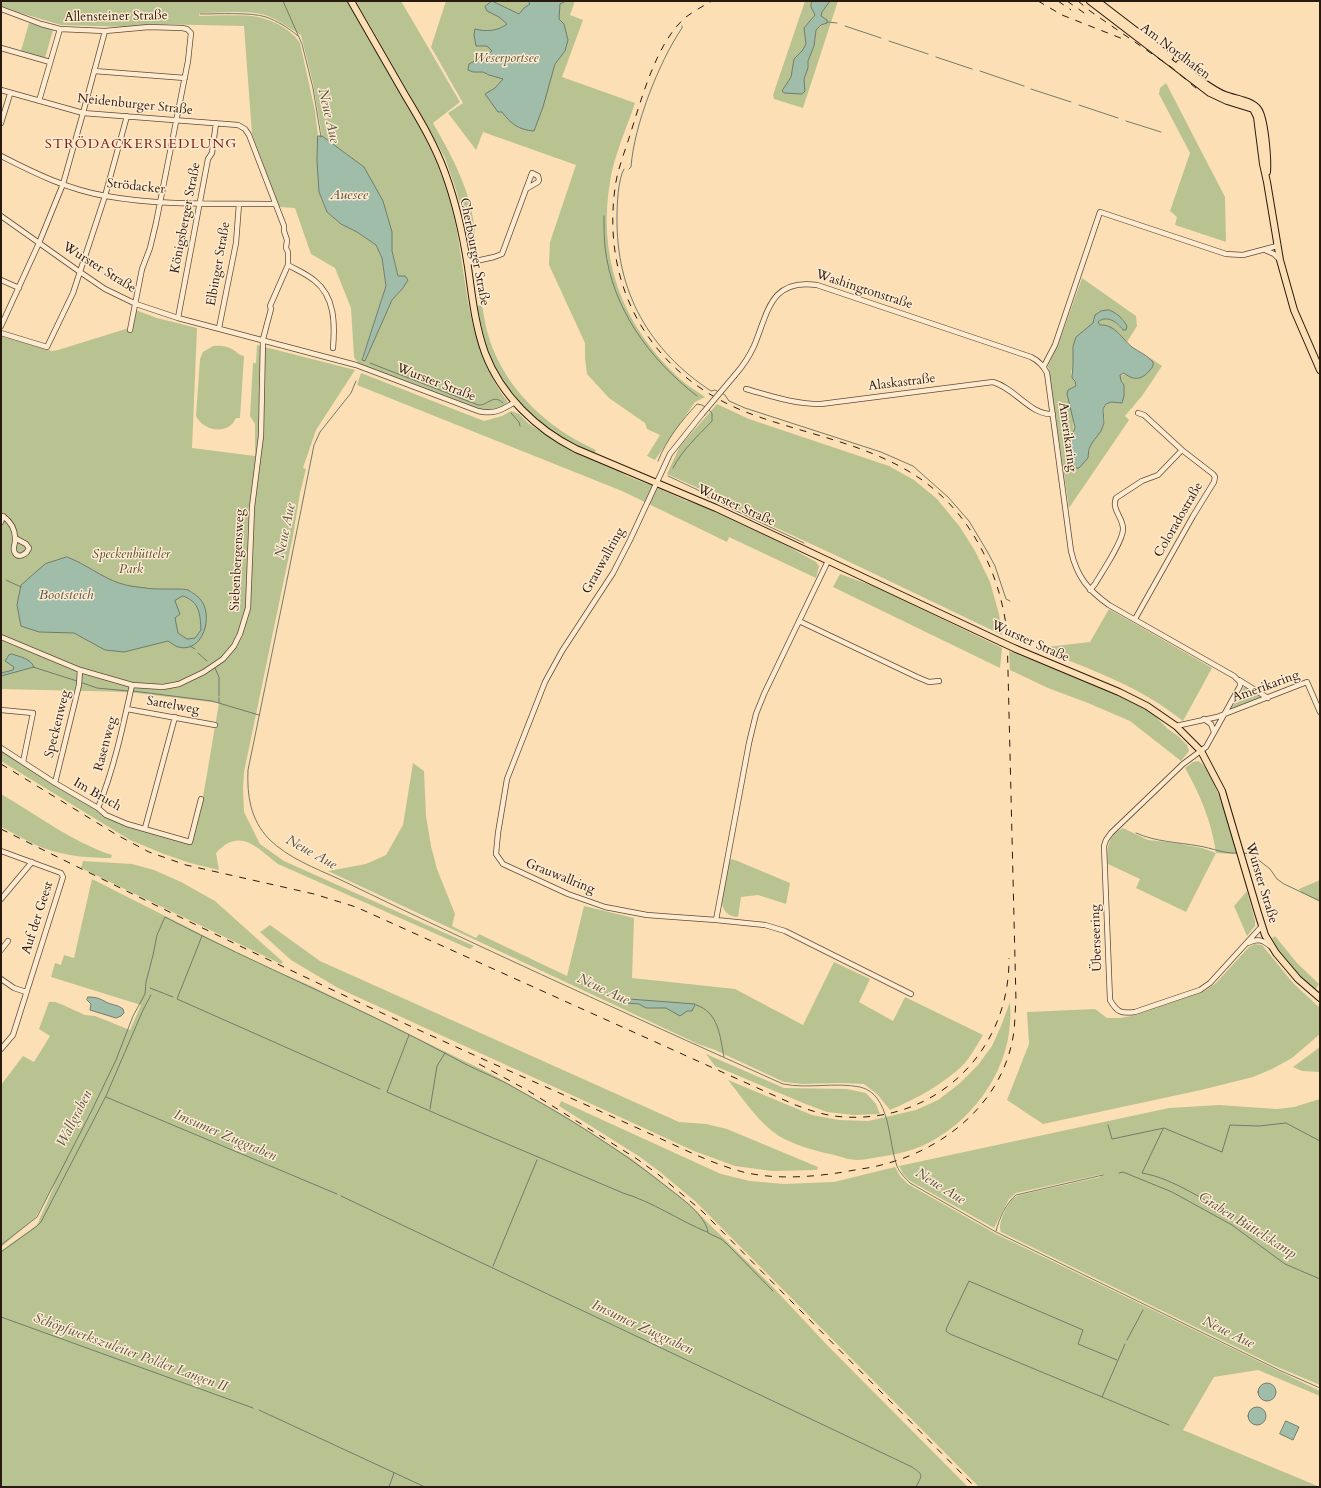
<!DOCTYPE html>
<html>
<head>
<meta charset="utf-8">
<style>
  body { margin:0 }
  #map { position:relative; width:1321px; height:1488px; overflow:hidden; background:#fddfb5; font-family:Cardo,serif }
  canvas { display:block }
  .frame { position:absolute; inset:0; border:2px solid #291a10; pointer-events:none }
</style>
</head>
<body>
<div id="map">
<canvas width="1321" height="1488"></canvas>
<div class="frame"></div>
</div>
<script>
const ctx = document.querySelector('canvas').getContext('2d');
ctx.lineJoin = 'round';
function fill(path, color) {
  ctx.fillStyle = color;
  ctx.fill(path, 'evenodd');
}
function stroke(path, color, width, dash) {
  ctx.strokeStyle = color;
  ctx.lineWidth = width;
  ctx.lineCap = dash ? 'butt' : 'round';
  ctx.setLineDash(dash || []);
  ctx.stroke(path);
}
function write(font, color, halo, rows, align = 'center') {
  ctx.font = font + ' Cardo,serif';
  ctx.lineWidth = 3;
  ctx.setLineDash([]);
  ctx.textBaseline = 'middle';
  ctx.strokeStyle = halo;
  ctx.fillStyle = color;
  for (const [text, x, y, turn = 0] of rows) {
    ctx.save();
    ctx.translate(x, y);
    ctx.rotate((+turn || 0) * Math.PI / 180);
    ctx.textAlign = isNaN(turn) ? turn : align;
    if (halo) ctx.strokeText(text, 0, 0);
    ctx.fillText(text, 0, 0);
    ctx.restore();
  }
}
const green = new Path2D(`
  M1,1h346c16,28 32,56 49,84 21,36 41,72 53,112 20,70 12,144 59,205 -12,9 -16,9 -32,7l-118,-46 -4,-6 -3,-49 -16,-40 -24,-14 -16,-46 -16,-1 -27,-73 -8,-108 -90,-2 -24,3 -69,-2 -44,-13 -16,-6zM199,13c20,0 47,-3 66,2 12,4 24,13 36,20l12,48 9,53 42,31 28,65v19l6,25 5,12 -11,12 -27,61 -3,-2 24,-73 -4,-28 -6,-13 -19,-13 -16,-8 -14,-12 -5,-11 -3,-9 -1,-13v-43l-3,-25 -15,-68c-8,-13 -27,-23 -42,-26 -18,-3 -40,-1 -59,-1z
  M356,1h45l59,101 -27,21c17,30 34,60 40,95 2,13 3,27 4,40l-7,-6 -6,-32 -8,-30 -11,-32 -18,-33z
  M446,1h129l-5,14 13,5 -21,57 73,26c-8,24 -19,48 -24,73 -15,79 10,149 69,203 8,7 17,12 25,18l-10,5 -40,58 -8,-4 13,-21 -13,-6 -2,-6 -36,-25 -22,-24 -2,-16v-15l-36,-78 1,-23 26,-77 -93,-33 -7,18 -28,-37 15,-10 -32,-56z
  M805,1h7l-1,6 4,8 -11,13 2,16 -4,7 -8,8 -3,18 -9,14 22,-4v-8l4,-11v-7l6,-15 2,-16 8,-6v-5l-3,-3v-4l9,-11h8l-35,107 -29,-9 -1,-4z
  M29,23l24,7 -8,28 -24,-7z
  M1166,83l59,114 1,45 -51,-17 2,-8 -7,-6 20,-58 -31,-59 1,-6z
  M1082,278l54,38 1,10 -10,16 -6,-6 -21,-11 -2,-3c9,-8 19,1 25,8v-11l-28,-4 -1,8 -18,14 -3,9v18l-2,9 4,8 1,5 -8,4c1,18 10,33 3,50l17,18c1,-5 1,-11 4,-15 4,-7 10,-12 12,-20 2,-6 -3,-13 2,-18 3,-4 7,-3 12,-2l6,-7v-11l-3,-4 -1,-5 33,-14 -4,-5 13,9 -20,30 -17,20 4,4 -60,88 -21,-142 10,-21z
  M482,305c2,12 4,24 8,36 17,50 59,88 106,109l-2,4c-51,-22 -89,-56 -108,-109 -4,-13 -6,-26 -9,-39z
  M133,309l24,9 40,10 -5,120 63,8v-32l-5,-8 3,-53h3l1,-18 98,25 -39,60 -13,38 3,1 -6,24 -7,43 -49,236 -1,17 1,23 16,32 24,17 190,85 -4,3 -192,-85c-22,-17 -38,-37 -62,-11l3,17 -29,-7 -26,-9 -34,-14 -129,-79v-10l104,64 86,28 12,-46 16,-94 -91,-11 -127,-3v-353l51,15 6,-1 71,-22z
  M213,346c7,-1 16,0 22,5 4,3 4,4 9,5l-4,62h-4c-8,18 -33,13 -40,-2l4,-57 3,-7z
  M361,373l123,48 18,-5 9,-5 8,3 10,10 36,23 48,20 14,9 26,10 34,15 11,3 82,38 36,20 3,4 -3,12 -87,-41 -2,5 -105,-51 -265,-106z
  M717,404l32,15 140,47 25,14 23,19 23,28 15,24 15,31 9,32 3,21 -167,-80 -78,-36 -46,-22 -13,-9 -31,-14 13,-28z
  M840,574l36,13 126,61 -2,20 -167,-81z
  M1109,609l103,59 -29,53c-43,-35 -96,-53 -146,-73l53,-6z
  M1009,651l101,40 28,14 14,8 16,16 10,7 9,9 2,6 -8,10 -51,-40 -42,-18 -40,-15 -38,-18z
  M1246,684l18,12 -33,13z
  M1198,761c16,7 34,75 39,93l-21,-1 -30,59 -50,-24 4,-9 -32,-15c-2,-15 0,-29 15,-36l25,12 27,3 27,5 14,5c-4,-30 -16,-59 -31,-85l8,-6z
  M413,763l11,8 2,45 5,30 6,23 18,45 -3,12 24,12 3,-4 88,42 17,-70 50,12 -2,60 103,11 68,36 31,-63 36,17 -11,23 34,19 12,-24 78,38c-6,10 -12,21 -19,29 -21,21 -47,34 -74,46l-13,-16 -13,-10 -23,-1 -39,1 -18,-2 -69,-32 -17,-6 -370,-173 38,-7 20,-9 17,-30z
  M1,794c36,21 71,48 111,61l-1,3c-22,0 -44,-2 -65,-9 -15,-5 -30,-15 -45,-22z
  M730,859l5,1 55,23 -4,21 -28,-9 -17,2 -3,20c-28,-2 -12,-40 -8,-58z
  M83,861l49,3 22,6 27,12 34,19 68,61 -2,2 -200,-96z
  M92,879l170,86 51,22 180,88 70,40 69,44 56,44 82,81 58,62 140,141h-967v-236l36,-26 19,-43 -21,36 -34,29v-162l22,-29 11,6 16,-26 -11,-7 10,-27h6l8,3 22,10 10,1 35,14 11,-25 -90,-28 4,-14 6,2 3,-10 10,3z
  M1320,880v22l-18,-9 -3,-4z
  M1247,891l8,30v5l-8,10 -13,-30z
  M270,925l50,36 359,161 27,2 21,5 91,38 -1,3 -45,1 -37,-5 -41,-15 -356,-163 -47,-28 -31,-28z
  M1275,936l22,27 22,21 -4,6c-19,-17 -31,-29 -43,-52z
  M1254,944l8,1 31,38 27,25v26l-28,24 -20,11 -19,8 -52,13 -158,34 -36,-24 22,-56 -2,-32 68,-3 12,9h13l16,-3 69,-24 11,-8 32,-35z
  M1010,1002c0,7 1,14 0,21 -3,52 -41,102 -88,123 -14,6 -29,9 -44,11 -7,1 -14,3 -21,3 -8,0 -18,-4 -27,-6 -15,-3 -38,-10 -51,-18 -21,-14 -35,-36 -51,-56l84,35 27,5 29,1 48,-11 22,-10 21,-16 19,-19 14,-19 9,-20z
  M1320,1047v25l-18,-1 -9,-4z
  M706,1054l78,34 63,1 19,4 10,11 4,10 -26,1 -27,-3 -24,-9 -88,-37z
  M1320,1099v286l-45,-19 -274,-134c-4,-8 6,-26 11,-33 2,-2 5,-3 8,-4l80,-18 3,-3 -87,19 -7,6 -15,29 -84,-47 -7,-7 -4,-8 270,-58 50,-3 58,4 17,-2z
  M561,1101l160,73 29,7 34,3 50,-2 61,-15 5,9 8,8 88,50 324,157v5l-62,-26 -44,7 -31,53 137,57h-341l-283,-285 -36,-30 -20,-15 -81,-51z`);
const water = new Path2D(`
  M492,1l27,13 5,-6 6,-4 -2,-3h38l-6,3 -1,15 5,5 4,16 -3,11 -10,13 -12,43 -9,24c-15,-1 -23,-7 -32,-19h-4l-13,-18 10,-6 8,-9 -14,-4 -6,-3h-10l-5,-2 1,-6c8,-5 16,-7 23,-13l-5,-5h-11l-2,-11 1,-6c11,3 23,2 32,-5l-8,-7 -12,-6 -2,-4z
  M812,1h18l-8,11 -1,4 6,4v3l-6,2 -5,5 -2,16 -6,15v7l-4,11 1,12 -3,3 -18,-1 -2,-2 9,-14 3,-18 8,-8 4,-7 -2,-16 11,-13 -4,-8z
  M318,136h4l42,31 19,34 9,31v19l6,25h7l3,4 -5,8 -11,12 -27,61 -3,-1 24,-74 -4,-28 -6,-13 -19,-13 -16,-8 -14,-12 -8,-20 -2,-31z
  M1109,310c8,3 13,8 18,16l-1,4h-3c-5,-7 -16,-16 -25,-8l2,3c15,-1 22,14 32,22 7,5 15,8 21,15v4c-8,12 -17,17 -29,7l-4,2 1,6 3,4v11l-2,7 -11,-1 -5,2 -3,5 1,14 -3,8 -9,12 -3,6 -1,9 -9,10h-4l-5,-18 1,-10 4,-13 -8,-33 1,-4 8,-4 -1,-5 -3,-3 1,-14v-18l3,-9 17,-14 2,-8 6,-4z
  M67,557c19,7 34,20 52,26 8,3 18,4 27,5 8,2 38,0 42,2 2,1 11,7 12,9 14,15 4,55 -22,48 -3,-1 -7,-4 -10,-6l-44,11 -19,-2 -31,-17 -35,-1 -18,-6 -4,-21 4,-20 24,-21zM183,596c17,6 17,18 18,34l-6,8 -8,1 -9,-6 -3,-15 5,-4 -5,-13z
  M12,654c8,3 18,4 22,13l-33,9v-3l12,-3 1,-3 -9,-6 4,-6z
  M88,997c10,0 12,2 20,6 5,2 10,2 15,6l1,4 -3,3 -5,2 -26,-8 1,-6 -4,-4z
  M616,998l79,6v1l-3,6h-5l-7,5 -14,-8h-20l-7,-4 -13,-1z
  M1258 1392a9 9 0 1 1 18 0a9 9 0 1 1-18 0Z
  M1248 1416a9 9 0 1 1 18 0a9 9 0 1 1-18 0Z
  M1286,1421l13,6 -6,13 -13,-6z`);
const stream = new Path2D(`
  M283,1l19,43 11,44 8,49
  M200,14c17,0 51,-2 66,3 11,4 23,11 32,19
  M827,22l10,1
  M845,26l36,12
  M889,41l39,13
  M936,57l36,12
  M980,71l44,15
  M1031,89l40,13
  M1079,105l39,13
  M1126,121l35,11
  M624,169c-6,10 -7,36 -7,48 -1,75 32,133 94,174l4,-1 4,2
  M629,169l2,-2c3,-42 28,-105 51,-139v-2
  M604,216c0,10 0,20 1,31 7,61 44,112 92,149
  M370,363l108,42c10,1 15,-12 25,-2
  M356,381l-5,12 -31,39 -6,13 -29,145 -37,180c-1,25 2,49 21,69 19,19 46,29 70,40 19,9 39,19 58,28 128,61 257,119 386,177 26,5 52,-2 77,3 31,7 28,55 37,79 2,6 8,12 13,17l86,49 283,138 41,18
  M722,393l3,2 4,6 16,7 136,44 32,14 35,31 21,24 18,30 8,15 11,33 4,2
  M511,413l8,9 1,4
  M658,461c8,-21 24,-41 39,-57l5,1 3,2
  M673,468c9,-18 25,-32 39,-47v-8l-4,-4
  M668,476l30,14 11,8 95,45
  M6,580l15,7
  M190,646l5,3
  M198,653l9,8
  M33,667l44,14
  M215,668l4,9v19
  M80,682l17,6 31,3
  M133,691l79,10 47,14
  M219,703v-5
  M1136,833c20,9 41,9 63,13 13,2 25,8 39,7
  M1243,853l8,1 19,15 7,10 7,5 36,17
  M202,936l-25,63 203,90
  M150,988l23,9
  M696,1005c23,7 24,32 28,52
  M409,1035l-22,57 52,23 184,78c30,9 55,27 84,39
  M106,1097l231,97
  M430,1109l7,-43 8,-13
  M1108,1125l4,14 52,-11 58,24 8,-27 29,1 27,-3 34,18
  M1163,1129l-21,44c34,6 62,29 94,43
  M1119,1173l4,-1 49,20 60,33 53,39 35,15
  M341,1196l571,271c12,8 10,8 4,20
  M996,1231c3,-12 10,-28 20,-36l87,-20
  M1,1245l36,-28 54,-105 25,-52 17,-44 12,-22 1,-12 7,-27 4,-20 8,-18c94,49 193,89 287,140 17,10 36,17 54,26 56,31 111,64 161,104 14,11 39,28 41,46l13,6 6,5 46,47
  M1,1252l36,-26 4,-4 65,-126 37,-86 8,-15
  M493,1266l44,-106
  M1,1317l252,91
  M1127,1340l16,-30
  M1125,1344l-23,53 67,28
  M1102,1397l-152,-63 -4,-3 1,-4 22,-46 114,49 -5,14 39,16
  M259,1410l166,77
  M389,1487l5,-14`);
const minor = new Path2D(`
  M1,9l40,15 19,5 45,2 44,-4 33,1 5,1 4,4 -3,28 -32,162 -6,25 -8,21 -12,61
  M1,48l49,14
  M94,71l91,7
  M1,90l82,23 155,12 7,4 4,6 35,91v5l3,9 -1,8 2,4v13l-18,41 1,3 -8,30 -2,97 -9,71 -4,101 -8,26 -6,12 -11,13 -19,13 -25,12 -16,3 -31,-2 -52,-15 -79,-33
  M39,101l21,-72
  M1,123l9,-29
  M1,156c33,17 68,34 105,40 55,10 113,7 169,8
  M1,216l79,56 25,17 31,15 42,14 178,47 122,46c15,4 24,-1 37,-9
  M1265,250l9,4 6,6
  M467,263l27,-6 8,-3 30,-81 6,3 1,4 -1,2 -12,7
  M288,265c9,5 19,9 27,16 20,16 20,43 18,67
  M1,280l18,8
  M178,318l30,-159 4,-6 4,-30
  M1,326l38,-83 24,-59 20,-71 22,-82
  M219,328l17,-85 3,-39
  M1,333l46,14 26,-54 32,-97 22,-80
  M1044,366l11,-21 45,-133 126,42 17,1 34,-9
  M735,375c7,-8 14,-18 19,-29 14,-33 16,-68 63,-61l214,72c8,4 12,8 16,16l24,178c6,26 17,39 38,54l125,71 6,6v4l-34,61 -23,17 -72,69 -5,7 -2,6 6,154c7,12 11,14 25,12l53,-18 12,-4 10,-7 52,-57
  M746,389c25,7 48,15 75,15l172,-22c22,6 38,34 60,32
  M702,414l-32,40 -40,86 -17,33 -51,78 -17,31 -38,97 -9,54 -2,21 7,10 65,30 37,13 42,8 69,5 33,-177 7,-29 8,-20 64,-133
  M1,522l2,-6c8,6 13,14 12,25 0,4 -3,8 0,12 4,6 12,1 14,-5l-3,-4 -11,-6
  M1090,590l5,-6c7,-12 27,-41 28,-54 1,-12 -12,-20 -7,-32l26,-17 16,-6 24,-25
  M1135,619l58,-103 21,-34 1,-5 -2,-3 -31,-24 -38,-35 -6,-2
  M799,621l118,56 12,5 10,-1
  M1239,680l29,18
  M127,709l88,16
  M1,710l32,3 -10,49
  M1204,719l7,5 3,8
  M1176,726l41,-9 90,-35 13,30
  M1,748l54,35 43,25 8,7 21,9 63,18 11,-43
  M55,783l24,-98 1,-15
  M98,808c16,-39 25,-82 34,-123
  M145,828l30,-111
  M1,851l60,22 2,4 -50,158 -12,14
  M1,899l31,-37
  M716,920l49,5 20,6 126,63
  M1248,943c9,-5 15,-3 22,3
  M1,950l7,-9
  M1,979l13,9 12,4`);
const major = new Path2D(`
  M351,1c18,31 36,63 54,94 15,25 30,50 40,78 11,30 18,62 23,94 4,29 7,58 17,86 16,42 51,76 91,96l140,59 285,134
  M1090,1l120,92 17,8 26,8 4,8 6,47 4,18 13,78 14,50 26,60
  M1097,1l73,56
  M1179,64c15,11 29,24 46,31 10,4 26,5 33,14 7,9 10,51 9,63
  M1016,649l103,43 28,14 29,20 25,25 21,40 36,122 7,22 11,18 22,26 22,19`);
const rail = new Path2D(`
  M1038,1l24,14 61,24
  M1058,1l13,9
  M1067,1l20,14
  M1078,1l12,10 81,56 26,22
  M1,764l116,71 32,17 37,13 128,29 42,13 437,197c13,5 27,10 41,12 96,12 176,-61 175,-158
  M1,829c175,87 350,172 529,251 41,18 83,37 125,56 28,13 58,28 88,36 33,8 69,5 101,0 14,-3 28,-4 41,-8 64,-17 120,-65 129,-133 1,-10 1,-20 2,-30l-9,-371c-2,-12 -4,-23 -7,-34 -11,-40 -33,-79 -65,-106 -52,-44 -122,-53 -184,-76 -97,-36 -150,-123 -136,-226 2,-17 9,-34 14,-50 12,-37 27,-96 57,-121 8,-6 17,-11 26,-16
  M479,1064l48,26 110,69 22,16 43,36 273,276`);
const minorBridge = new Path2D(`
  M702,414l33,-39`);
const majorBridge = new Path2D(`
  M1001,642l15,7`);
const streetNames = [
  ["Allensteiner Straße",116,17,-1],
  ["Am Nordhafen",1175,52,37],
  ["Neidenburger Straße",135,105,6],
  ["Strödacker",136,187,6],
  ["Königsberger Straße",186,218,-79],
  ["Cherbourger Straße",474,252,79],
  ["Elbinger Straße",219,264,-80],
  ["Wurster Straße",99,268,32],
  ["Washingtonstraße",864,290,18],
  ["Wurster Straße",436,383,21],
  ["Alaskastraße",902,383,-7],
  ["Amerikaring",1067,437,82],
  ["Wurster Straße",736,506,24],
  ["Coloradostraße",1179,520,-60],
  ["Siebenbergensweg",238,560,-87],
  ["Grauwallring",604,561,-61],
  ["Wurster Straße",1030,642,24],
  ["Amerikaring",1266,687,-20],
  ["Sattelweg",173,706,10],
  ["Speckenweg",58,724,-76],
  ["Rasenweg",106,744,-75],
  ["Im Bruch",97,795,30],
  ["Grauwallring",560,877,22],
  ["Wurster Straße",1261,883,73],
  ["Auf der Geest",38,918,-72],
  ["Überseering",1097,938,-92]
];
const parkNames = [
  ["Weserportsee",506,59],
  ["Speckenbütteler",131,555],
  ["Park",131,570]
];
const waterNames = [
  ["Neue Aue",328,116,77],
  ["Auesee",349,196],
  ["Neue Aue",286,531,-78],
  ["Bootsteich",66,596],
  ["Neue Aue",311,853,29],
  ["Neue Aue",603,990,25],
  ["Wallgraben",75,1119,-63],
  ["Imsumer Zuggraben",225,1136,23],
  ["Neue Aue",940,1187,32],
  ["Graben Büttelskamp",1247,1226,32],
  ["Imsumer Zuggraben",642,1328,25],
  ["Neue Aue",1228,1333,26],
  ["Schöpfwerkszuleiter Polder Langen II",130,1353,20]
];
const neighbourhoodNames = [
  ["STRÖDACKERSIEDLUNG",141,145]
];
fill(green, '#b9c392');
fill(water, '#a0bdaa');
stroke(water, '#707c6c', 1);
stroke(stream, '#707c6c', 1);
stroke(minor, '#5e4b39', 6);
stroke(major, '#291a10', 8);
stroke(minor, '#feeacf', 4.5);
stroke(major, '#fddfb5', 6);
stroke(rail, '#291a10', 1, [7, 7]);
stroke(minorBridge, '#5e4b39', 6, []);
stroke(majorBridge, '#291a10', 8, []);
stroke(minorBridge, '#feeacf', 4.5);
stroke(majorBridge, '#fddfb5', 6);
write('13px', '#291a10', '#feeacf', streetNames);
write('italic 13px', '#544d37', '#feeacf', parkNames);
write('italic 14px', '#535346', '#feeacf', waterNames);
ctx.letterSpacing = '1px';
write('14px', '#7a1f14', '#feeacf', neighbourhoodNames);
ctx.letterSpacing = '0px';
</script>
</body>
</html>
